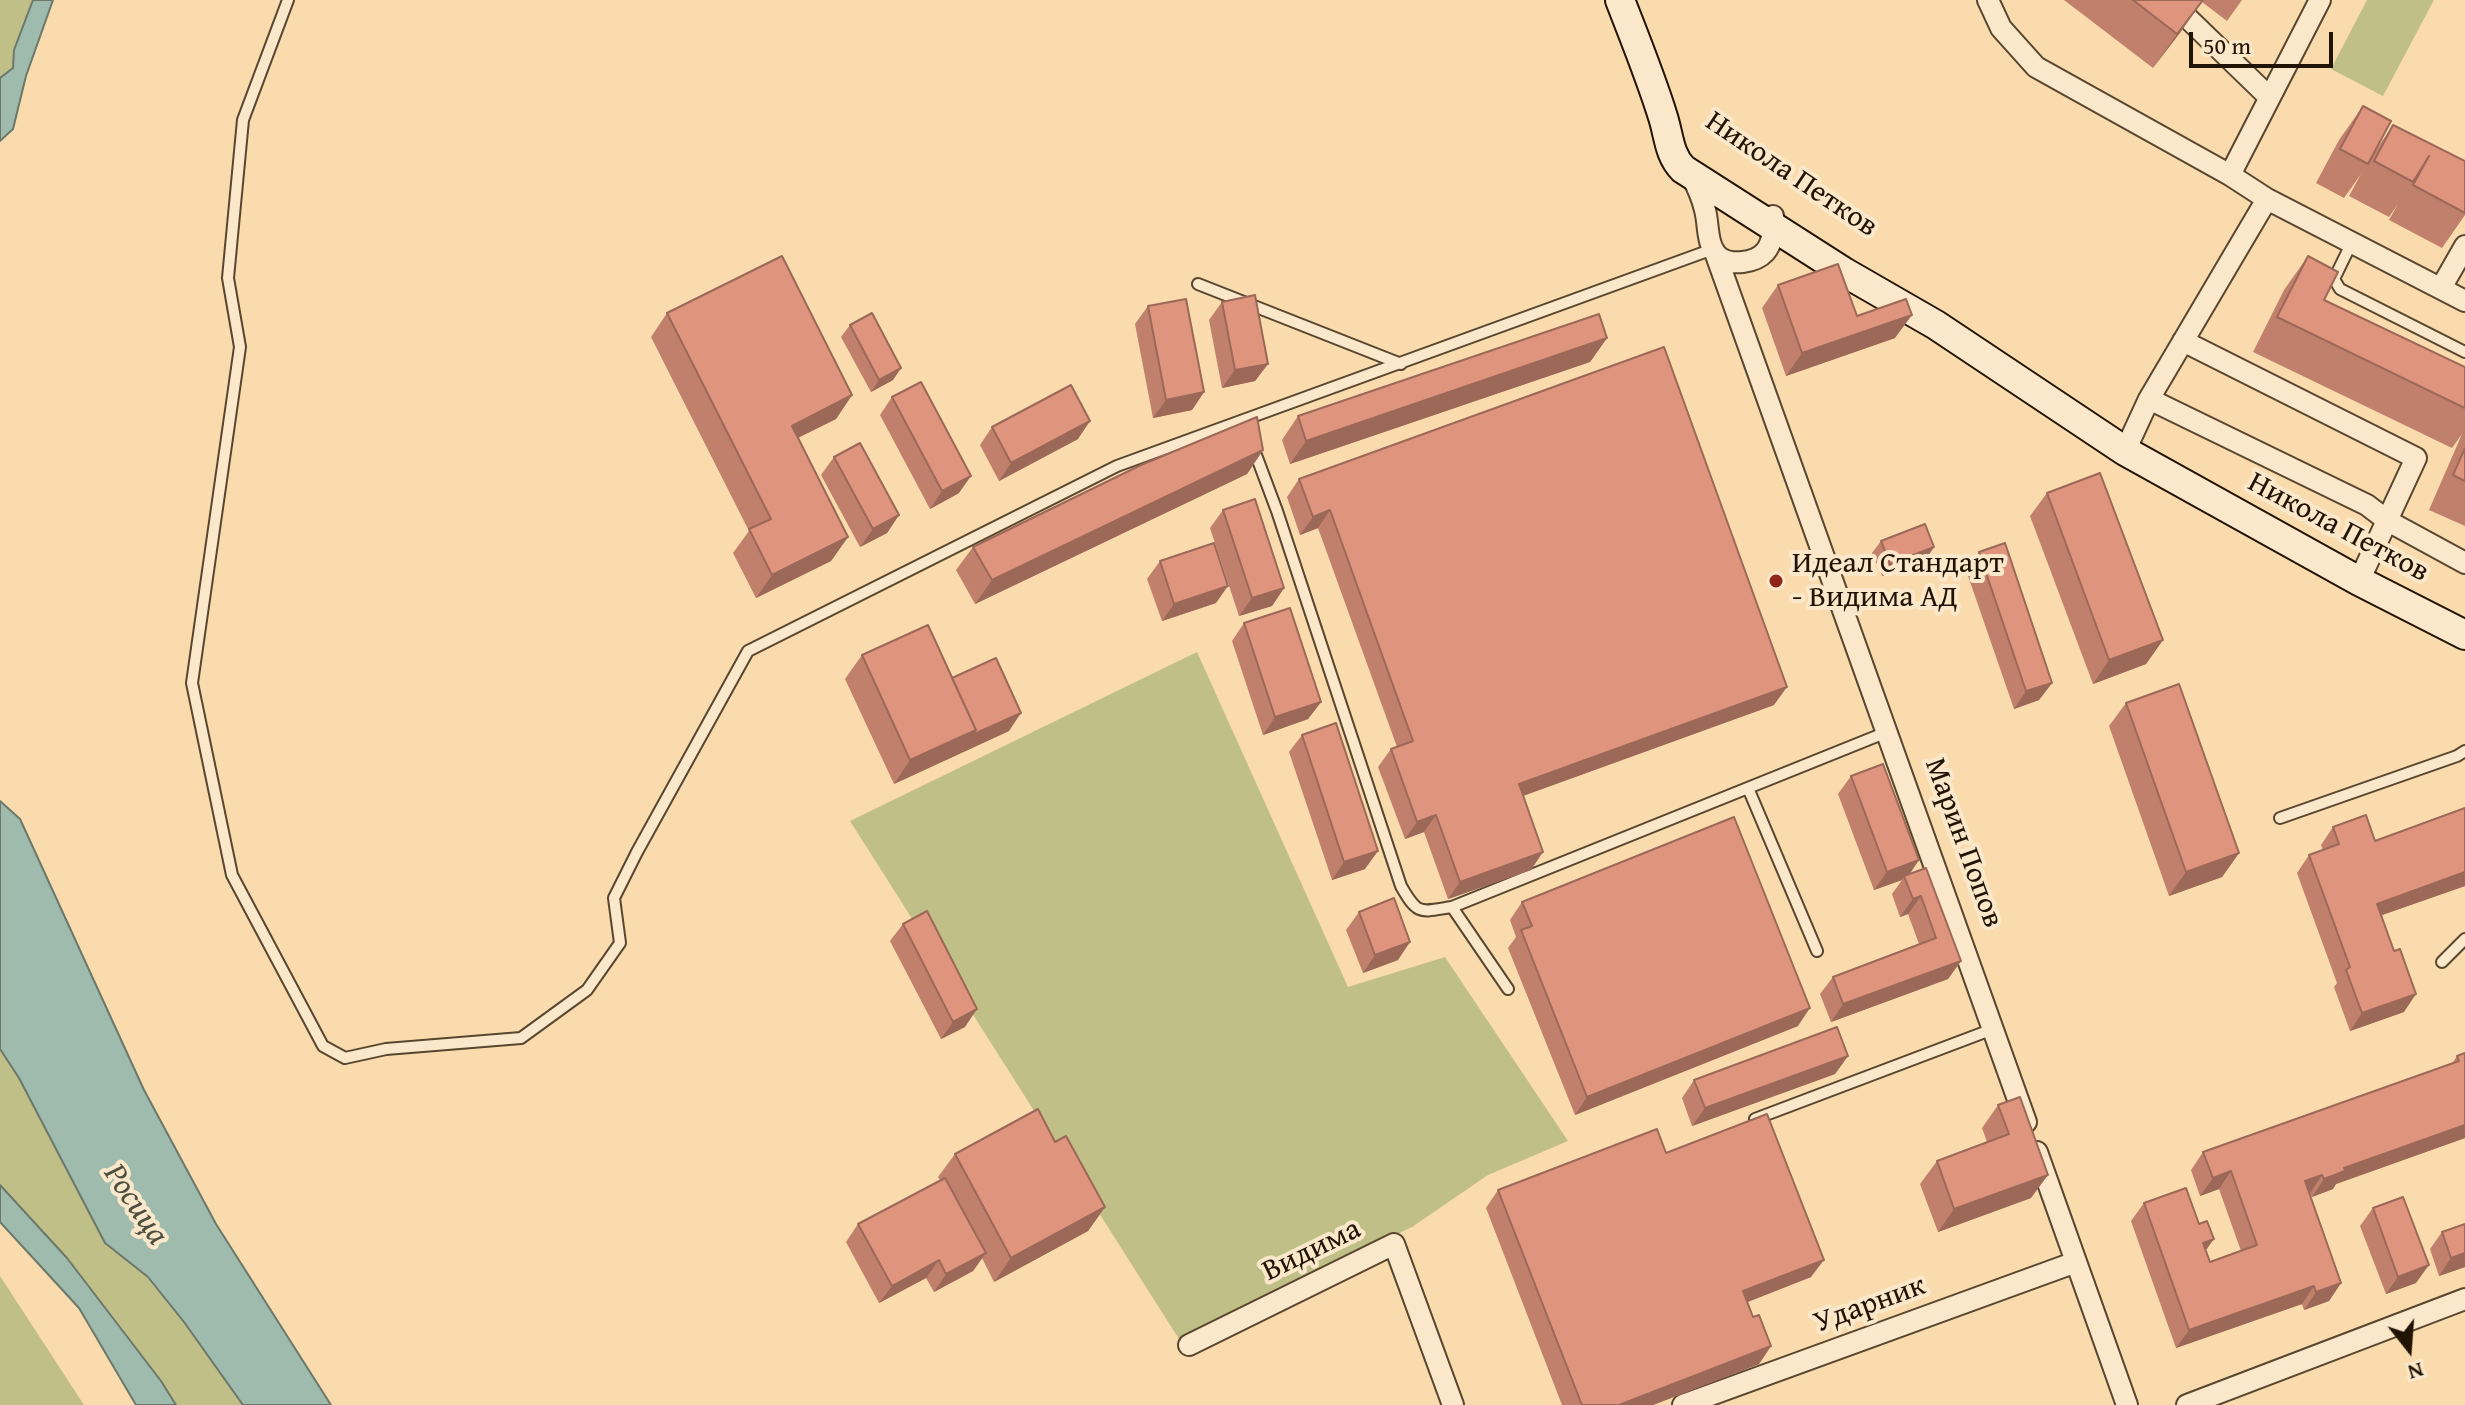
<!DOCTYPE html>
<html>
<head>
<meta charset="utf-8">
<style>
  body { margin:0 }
  #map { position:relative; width:2465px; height:1405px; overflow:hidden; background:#f9dbad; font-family:"Gentium Book Plus",serif }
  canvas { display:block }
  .north { position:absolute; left:2369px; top:1309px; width:80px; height:80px; -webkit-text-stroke:6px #fbe8ca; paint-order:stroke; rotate:163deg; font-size:22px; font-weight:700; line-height:32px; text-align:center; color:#221405 }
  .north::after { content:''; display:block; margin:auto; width:28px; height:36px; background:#221405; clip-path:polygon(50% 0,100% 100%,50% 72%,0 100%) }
  .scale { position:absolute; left:2189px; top:32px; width:144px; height:36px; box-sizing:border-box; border:4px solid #221405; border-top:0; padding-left:10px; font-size:24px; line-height:28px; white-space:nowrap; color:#221405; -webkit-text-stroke:6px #fbe8ca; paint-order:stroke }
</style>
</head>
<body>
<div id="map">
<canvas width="2465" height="1405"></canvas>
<div class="north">N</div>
<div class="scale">50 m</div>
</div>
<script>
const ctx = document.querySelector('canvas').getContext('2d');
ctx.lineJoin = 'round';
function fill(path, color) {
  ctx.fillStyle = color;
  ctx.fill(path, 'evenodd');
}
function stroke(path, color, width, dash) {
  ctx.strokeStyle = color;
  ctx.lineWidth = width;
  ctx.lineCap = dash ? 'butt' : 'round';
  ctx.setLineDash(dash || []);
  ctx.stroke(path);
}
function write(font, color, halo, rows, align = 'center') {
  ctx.font = font + ' "Gentium Book Plus",serif';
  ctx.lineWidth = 8;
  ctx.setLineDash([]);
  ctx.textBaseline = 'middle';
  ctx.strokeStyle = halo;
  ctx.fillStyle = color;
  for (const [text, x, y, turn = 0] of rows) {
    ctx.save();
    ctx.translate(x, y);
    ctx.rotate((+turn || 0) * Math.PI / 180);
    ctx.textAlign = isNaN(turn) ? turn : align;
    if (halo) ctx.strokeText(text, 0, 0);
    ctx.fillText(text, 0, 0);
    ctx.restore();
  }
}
const green = new Path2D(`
  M0,0h33l-19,50 -1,18 -13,10z
  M2367,0h67l-51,96 -52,-27z
  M1197,652l151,335 97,-30 123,184 -80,34 -76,52 -233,112 -329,-518z
  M0,1049l19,29 86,165 43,34 36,45 59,83h-67l-15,-24 -94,-123 -67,-73z
  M0,1276l84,129h-84z`);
const water = new Path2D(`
  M33,0h20l-27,76 -13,53 -13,12v-63l13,-10 1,-18z
  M0,801l20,18 124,271 72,134 115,181h-88l-59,-83 -36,-45 -43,-34 -86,-165 -19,-29z
  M0,1185l67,73 94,123 15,24h-40l-57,-97 -79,-86z`);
const service = new Path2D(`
  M288,0l-45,120 -15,158 12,69 -48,336 40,192 91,171 22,12 41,-9 135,-11 66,-48 33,-47 -6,-45 23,-46 111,-201 369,-185 596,-217
  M2352,242l-18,37 6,10 125,63
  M1198,284l203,80
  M1253,447l24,64 124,375c17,30 19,26 51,21l435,-175
  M1748,788l69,163
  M2280,818l177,-62 8,-5
  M1452,907l56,82
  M2442,962l23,-23
  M1755,1119l238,-90`);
const minor = new Path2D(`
  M1988,0l13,28 35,39 194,108 37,24 198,102
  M2169,0l100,97
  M1691,175c6,11 11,22 14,35 4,14 1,36 14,47 12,9 36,6 46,-5 8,-9 9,-25 8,-36
  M2230,175l90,-175
  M1716,255l310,867
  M2441,288l24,-42
  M2183,341l233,117 -57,123
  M2149,399l218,106 21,16 77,42
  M2125,451l24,-52 118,-200
  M2037,1152l90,253
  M1189,1345l205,-101 59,161
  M1683,1405l393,-143
  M2187,1405l278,-106`);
const secondary = new Path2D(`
  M1620,0c15,39 31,78 43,117 6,19 6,38 20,52l161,103 92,53 189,126 234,130 106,54`);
const wall = new Path2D(`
  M2064,0h178l-15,21 -25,-19 -49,66z
  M2363,106l13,44 17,-25 72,36v54l-23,33 -53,-28 9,-16 -9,13 -40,-21 12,-22 -17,24 -28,-15 23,-43z
  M2308,256l16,44 141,67v159l-36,-16 33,-76 -10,14 -199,-96 31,-62z
  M1778,285l79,31 38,22 -109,38 -24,-68z
  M1222,302l46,62 -13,17 -33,7 -13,-68z
  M1148,306l56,86 -12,18 -39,8 -18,-94z
  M667,313l185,82 -16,24 -38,19 50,99 -17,24 -75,37 -23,-45 16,-22 -98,-194z
  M850,325l51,43 -8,12 -22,12 -30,-55z
  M1607,338l-17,24 -300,102 -8,-24 16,-24z
  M892,397l67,96 -29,16 -50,-94z
  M992,427l86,12 -79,42 -19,-36z
  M1263,450l-16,24 -272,130 -19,-34 17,-23z
  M834,457l65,58 -12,18 -27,14 -39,-72z
  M1299,479l475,226 -251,91 8,74 -83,29 -24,-67 -19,7 -27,-72 13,-18 6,-2 -79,-219 -18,7 -13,-38z
  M2047,493l116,147 -17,24 -53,20 -63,-168z
  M1223,510l61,78 -12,18 -33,10 -29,-88z
  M1881,541l53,6 -8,12 -44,17 -10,-23z
  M1979,552l73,131 -13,17 -25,9 -48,-139z
  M1160,561l56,42 -54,18 -15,-42z
  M1244,623l77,79 -13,17 -45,16 -31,-94z
  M862,655l90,23 57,53 -115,53 -49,-105z
  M2126,703l113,150 -17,24 -53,19 -60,-170z
  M1302,735l63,134 -33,11 -43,-128z
  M1851,776l110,185 -13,18 -117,43 -11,-28 13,-17 86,-33 -11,-30 -8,3 -8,-23 10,-14 -28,10 -36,-96z
  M2465,808v78l-83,29 22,97 -54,19 -16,-44 3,-4 -40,-110 12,-18 14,-5 -2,-5 12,-18 42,14z
  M1522,902l276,124 -223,89 -67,-167 8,-11 -6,-17z
  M1359,912l39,48 -35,13 -17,-43z
  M903,924l62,103 -24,12 -51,-98z
  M2465,1053v85l-129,46 -3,5 -21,8 -3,-4 32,90 -12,18 -25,9 -2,-6 -126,44 -45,-127 13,-18 62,48 4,11 31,-11 -22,-62 -19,7 -9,-26 12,-18 249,-88 5,-8z
  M1848,1056l-13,18 -143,52 -10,-28 12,-18z
  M1998,1105l33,93 -93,34 -18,-48 17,-23 50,-19 -5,-14z
  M1055,1142l50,65 -17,24 -94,51 -12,-24 -9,13 -39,21 -8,-14 -47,25 -33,-61 12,-18 82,-44 -2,-3 17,-23z
  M1666,1153l145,124 -64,25 6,15 18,29 -12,18 -106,41h-91l-76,-197 12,-18z
  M2373,1208l43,75 -30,11 -26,-68z
  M2465,1224v43l-26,9 -9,-27 12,-17z`);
const shadedWall = new Path2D(`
  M2203,0l-23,33 -27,35 24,-34z
  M1912,315l-17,23 -109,38 16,-23z
  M1607,338l-17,24 -300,102 16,-23z
  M1268,364l-13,17 -33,7 13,-18z
  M901,368l-8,12 -22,12 8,-12z
  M1204,392l-12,18 -39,8 13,-18z
  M852,395l-16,24 -61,30 17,-23z
  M1090,421l-12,18 -79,42 12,-18z
  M1263,450l-16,24 -272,130 17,-24z
  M971,476l-12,17 -29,16 12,-18z
  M1330,510l-12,18 -18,7 13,-18z
  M899,515l-12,18 -27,14 13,-18z
  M848,537l-17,24 -75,37 16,-23z
  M1934,547l-8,12 -44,17 8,-12z
  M1228,586l-12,17 -54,18 12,-17z
  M1284,588l-12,18 -33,10 13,-18z
  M2163,640l-17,24 -53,20 16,-24z
  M2052,683l-13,17 -25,9 12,-18z
  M1787,687l-13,18 -268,97 13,-18z
  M1321,702l-13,17 -45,16 12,-18z
  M1021,713l-12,18 -115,53 16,-24 66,-30z
  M1436,815l-12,17 -19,7 12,-17z
  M1378,851l-13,18 -33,11 12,-18z
  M1543,852l-12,18 -83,29 12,-17z
  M2239,853l-17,24 -53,19 17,-24z
  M1919,860l-12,18 -3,-2 -2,4 -28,10 13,-18z
  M2465,872v14l-100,35 12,-17z
  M1921,896l-13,18 -8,3 13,-18z
  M1410,942l-12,18 -35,13 12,-18z
  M1961,961l-13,18 -117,43 12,-18z
  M2416,994l-12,18 -54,19 12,-18z
  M1810,1008l-12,18 -223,89 12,-18z
  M977,1009l-12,18 -24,12 12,-17z
  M1848,1056l-13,18 -143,52 13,-18z
  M2465,1125v13l-129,46 -3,5 -21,8 12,-18 20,-11z
  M2231,1171l-12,18 -19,7 13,-18z
  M2048,1175l-17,23 -93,34 16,-23z
  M2322,1175l-12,18 -18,6 13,-18z
  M1105,1207l-17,24 -94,51 17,-24z
  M2214,1239l-13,18 2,-14z
  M986,1253l-13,18 -39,21 12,-18z
  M2465,1253v14l-26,9 12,-18z
  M939,1260l-13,18 -47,25 13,-17z
  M1824,1260l-13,17 -81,32 13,-18z
  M2429,1265l-13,18 -30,11 12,-17z
  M2341,1283l-12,18 -25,9 12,-18z
  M2314,1286l-12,18 -126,44 13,-18z
  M1771,1346l-12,18 -106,41h-34z`);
const building = new Path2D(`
  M2133,0h70l-26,34z
  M2363,106l28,15 -23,43 -28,-15z
  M2393,125l72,36v52l-52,-28 16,-29 -16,26 -39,-21z
  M782,256l70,139 -60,31 56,111 -76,38 -23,-46 22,-10 -104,-206z
  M2308,256l30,16 -14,28 141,67v41l-188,-91z
  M1838,264l19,52 49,-17 6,16 -110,38 -24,-68z
  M1255,295l13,69 -33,6 -13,-68z
  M1186,299l18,93 -38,8 -18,-94z
  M872,313l29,55 -22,12 -29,-55z
  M1599,314l8,24 -301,103 -8,-25z
  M1664,347l123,340 -268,97 24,68 -83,30 -24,-67 -19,7 -26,-73 22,-8 -83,-231 -17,7 -14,-38z
  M921,382l50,94 -29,15 -50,-94z
  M1071,385l19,36 -79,42 -19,-36z
  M1257,417l6,33 -271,130 -19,-33 168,-82z
  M860,443l39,72 -26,14 -39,-72z
  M2465,448v33l-12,-6z
  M2100,473l63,167 -54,20 -62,-167z
  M1255,499l29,89 -32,10 -29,-88z
  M1925,524l9,23 -44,17 -9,-23z
  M1214,543l14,43 -54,18 -14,-43z
  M2005,543l47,140 -26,8 -47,-139z
  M1290,608l31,94 -46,15 -31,-94z
  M928,625l48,105 -66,30 -48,-105z
  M996,658l25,55 -49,22 4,-5 -24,-52z
  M2179,684l60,169 -53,19 -60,-169z
  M1336,723l42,128 -34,11 -42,-127z
  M1883,764l36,96 -32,12 -36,-96z
  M2465,808v64l-88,32 17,47 6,-2 16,45 -54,19 -16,-43 4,-3 -41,-112 30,-11 -6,-17 33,-12 9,26z
  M1734,817l76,191 -223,89 -66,-167 11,-4 -10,-24z
  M1926,868l35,93 -118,43 -10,-27 103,-39 -15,-42 -8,3 -9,-23z
  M1394,898l16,44 -35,13 -16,-43z
  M927,911l50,98 -24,13 -50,-98z
  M1837,1027l11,29 -143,52 -11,-28z
  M2465,1053v72l-121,43 1,3 -21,8 -2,-4 -17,6 36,102 -25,9 -2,-6 -125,44 -45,-127 42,-15 13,36 8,-3 7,18 -11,4 7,19 47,-17 -26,-74 -18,7 -10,-26 256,-91 -2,-5z
  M2020,1097l28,78 -94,34 -17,-48 72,-27 -11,-29z
  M1038,1109l17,33 11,-6 39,71 -94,51 -56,-104z
  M1767,1114l57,146 -81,31 10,26 6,-2 12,31 -152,59h-37l-84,-215 159,-61 9,24z
  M945,1178l41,75 -40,21 -7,-14 -47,26 -34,-62z
  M2403,1197l26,68 -31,12 -25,-69z
  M2465,1224v29l-14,5 -9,-26z`);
const markers = [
  [1776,581,8,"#8f2418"]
];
const streetNames = [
  ["Никола Петков",1791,175,34],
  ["Никола Петков",2338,528,28],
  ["Марин Попов",1963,843,70],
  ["Видима",1312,1251,-26],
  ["Ударник",1870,1305,-20]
];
const poiNames = [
  ["Идеал Стандарт",1792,564],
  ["- Видима АД",1792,598]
];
const waterNames = [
  ["Росица",135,1205,56]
];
fill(green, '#c1bf88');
fill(water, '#9ebbad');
stroke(water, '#6c786a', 2);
stroke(service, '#58462f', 14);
stroke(minor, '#58462f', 24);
stroke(secondary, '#221405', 32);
stroke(service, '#fbe8ca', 10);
stroke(minor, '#fbe8ca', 20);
stroke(secondary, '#fbe8ca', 28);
fill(wall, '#c0806c');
fill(shadedWall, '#9c6858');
fill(building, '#df957d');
stroke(building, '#9c6858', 2);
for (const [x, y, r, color] of markers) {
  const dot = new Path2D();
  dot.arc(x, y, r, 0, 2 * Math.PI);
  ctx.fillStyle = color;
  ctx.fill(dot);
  stroke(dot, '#fbe8ca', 3);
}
write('30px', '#221405', '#fbe8ca', streetNames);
write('30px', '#221405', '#fbe8ca', poiNames, 'left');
write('italic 32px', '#4d4e40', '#fbe8ca', waterNames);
</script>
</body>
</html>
